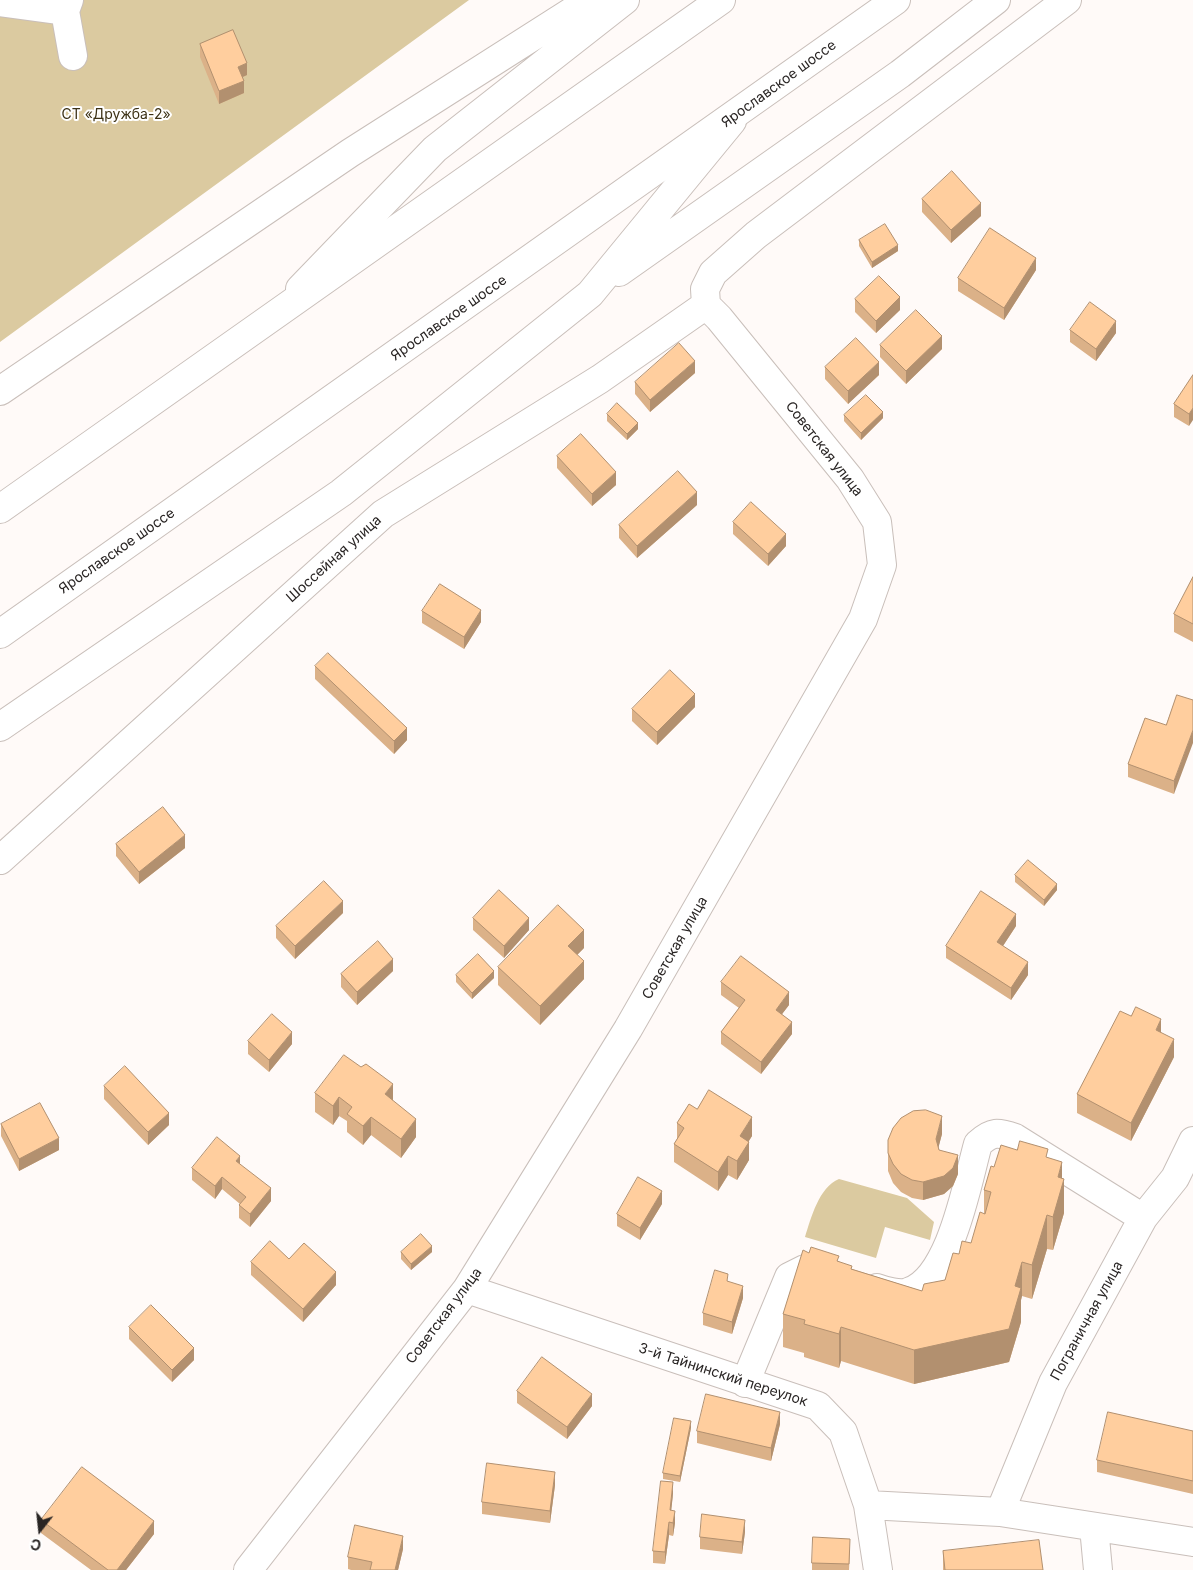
<!DOCTYPE html>
<html>
<head>
<meta charset="utf-8">
<style>
  body { margin:0 }
  #map { position:relative; width:1193px; height:1570px; overflow:hidden; background:#fffaf8; font-family:Inter,sans-serif }
  canvas { display:block }
  .north { position:absolute; left:15px; top:1505px; width:50px; height:50px; -webkit-text-stroke:4px #fff; paint-order:stroke; rotate:196deg; font-size:14px; font-weight:700; line-height:20px; text-align:center; color:#292524 }
  .north::after { content:''; display:block; margin:auto; width:18px; height:22px; background:#292524; clip-path:polygon(50% 0,100% 100%,50% 72%,0 100%) }
</style>
</head>
<body>
<div id="map">
<canvas width="1193" height="1570"></canvas>
<div class="north">С</div>
</div>
<script>
const ctx = document.querySelector('canvas').getContext('2d');
ctx.lineJoin = 'round';
function fill(path, color) {
  ctx.fillStyle = color;
  ctx.fill(path, 'evenodd');
}
function stroke(path, color, width, dash) {
  ctx.strokeStyle = color;
  ctx.lineWidth = width;
  ctx.lineCap = dash ? 'butt' : 'round';
  ctx.setLineDash(dash || []);
  ctx.stroke(path);
}
function write(font, color, halo, rows, align = 'center') {
  ctx.font = font + ' Inter,sans-serif';
  ctx.lineWidth = 4;
  ctx.setLineDash([]);
  ctx.textBaseline = 'middle';
  ctx.strokeStyle = halo;
  ctx.fillStyle = color;
  for (const [text, x, y, turn = 0] of rows) {
    ctx.save();
    ctx.translate(x, y);
    ctx.rotate((+turn || 0) * Math.PI / 180);
    ctx.textAlign = isNaN(turn) ? turn : align;
    if (halo) ctx.strokeText(text, 0, 0);
    ctx.fillText(text, 0, 0);
    ctx.restore();
  }
}
const green = new Path2D(`
  M0,0h469l-469,342z
  M839,1179l68,19 27,24 -4,18 -45,-13 -9,31 -71,-21c6,-19 14,-50 34,-58z`);
const minor = new Path2D(`
  M69,0l-4,11 8,45
  M0,2l65,9
  M619,272l281,-198 96,-74
  M300,289l135,-140 190,-149
  M706,305l-1,-16 8,-16 43,-38 311,-235
  M0,391l350,-238 240,-153
  M0,727l341,-234 249,-199 142,-173
  M0,860l383,-346 217,-135 106,-74
  M877,1288c8,3 23,7 31,4 43,-13 59,-109 70,-148 14,-13 20,-12 37,-6l128,80
  M467,1289l351,117 25,26 25,73 10,65
  M745,1383l44,-106 16,-8 26,5
  M868,1505l132,7 193,30
  M1000,1512l53,-129 90,-165 32,-40 18,-37
  M1094,1527l4,43
  M248,1570l219,-281 161,-260 235,-410 19,-54 -5,-43 -27,-43 -131,-161 -13,-13`);
const highway = new Path2D(`
  M0,509l721,-509
  M0,634l896,-634`);
const wall = new Path2D(`
  M200,44l47,31 -4,2 1,16 -25,11 -19,-47z
  M922,199l59,17 -30,27 -29,-31z
  M859,240l39,11 -26,17 -13,-22z
  M1036,270l-32,50 -46,-29v-13z
  M855,299l45,11 -24,23 -21,-21z
  M1070,330l46,3 -20,28 -26,-19z
  M880,345l62,4 -36,35 -26,-27z
  M825,367l54,8 -31,29 -23,-25z
  M695,373l-45,39 -15,-18v-12z
  M1193,375l-4,51 -15,-9v-13z
  M607,414l31,15 -11,11 -20,-19z
  M844,415l39,3 -22,22 -17,-19z
  M557,456l59,29 -24,21 -35,-38z
  M697,505l-60,53 -18,-20v-13z
  M733,522l53,24 -18,20 -35,-32z
  M1193,577v65l-19,-10v-18z
  M422,611l59,11 -17,27 -42,-26z
  M315,666l92,74 -13,14 -79,-75z
  M1177,695l-3,99 -46,-17v-13l38,-39z
  M695,707l-38,38 -25,-24v-12z
  M116,844l69,4 -46,36 -23,-28z
  M1015,875l42,15 -13,16 -29,-24z
  M343,913l-48,46 -19,-21v-12z
  M473,918l56,12 -25,28 -31,-28z
  M1016,926l-13,20 25,29 -17,25 -65,-42v-12z
  M584,948l-7,7 7,24 -44,46 -42,-40v-18z
  M393,971l-36,34 -16,-18v-13z
  M456,975l38,3 -22,21 -16,-17z
  M721,982l68,23 -7,9 10,20 -31,40 -40,-30v-12l18,-24 -18,-13z
  M1161,1032l13,25 -43,84 -54,-28v-19z
  M248,1041l44,3 -23,28 -21,-18z
  M104,1086l65,39 -21,20 -44,-46z
  M315,1093l78,8 23,36 -15,21 -30,-23 -8,10 -16,-13v-11l-8,-5 -6,9 -18,-13z
  M697,1109l55,27 -3,5v19l-12,20 -9,-5 -10,16 -44,-29v-18l3,-5v-16z
  M1,1124l58,26 -40,21 -18,-35z
  M942,1134l-4,14 1,2 19,24 -5,12 -9,8 -21,6 -11,-2 -11,-6 -8,-9 -5,-12v-31z
  M1048,1158l14,21 2,34 -11,37 -6,-1 -15,50 -10,-3 -1,4v22l-12,40 -95,22 -73,-23 -2,7 -35,-11v-4l-21,-6v-33l56,-52 13,7 70,22 23,-11 14,-26 12,-11 13,-29v-24l10,-23z
  M240,1164l31,37 -21,26 -11,-9v-13l1,-1 -18,-15 -7,10 -23,-19v-12z
  M662,1204l-22,36 -23,-14v-12z
  M401,1252h31l-21,18 -10,-11z
  M289,1259l47,26 -33,37 -52,-47v-13z
  M728,1281l15,17 -11,36 -29,-9v-12z
  M129,1327l65,33 -22,22 -43,-43z
  M517,1391l75,15 -25,33 -50,-36z
  M780,1424l-9,37 -74,-18v-12z
  M691,1428l-11,54 -17,-3v-6z
  M1193,1431v63l-96,-22v-12z
  M555,1485l-5,38 -68,-9v-12z
  M673,1494l-2,16 4,13 -2,13 -4,-1 -4,29 -12,-1v-12z
  M41,1520l113,14 -28,36h-35l-50,-37z
  M745,1532l-3,22 -42,-5v-12z
  M403,1549l-5,21h-47l-3,-1v-12z
  M850,1551l-1,19h-37v-7z
  M943,1551l100,19h-100z`);
const shadedWall = new Path2D(`
  M247,63v12l-9,4v-12z
  M244,81v12l-25,11v-13z
  M981,203v13l-30,27v-13z
  M898,245v6l-26,17v-6z
  M1036,258v12l-32,50v-12z
  M900,297v13l-24,23v-12z
  M1116,321v12l-20,28v-12z
  M942,336v13l-36,35v-13z
  M695,361v12l-45,39v-12z
  M879,362v13l-31,29v-13z
  M1193,408v12l-4,6v-12z
  M883,412v6l-22,22v-7z
  M638,423v6l-11,11v-6z
  M616,472v13l-24,21v-12z
  M697,492v13l-60,53v-12z
  M786,534v12l-18,20v-12z
  M481,610v12l-17,27v-12z
  M695,694v13l-38,38v-13z
  M407,728v12l-13,14v-13z
  M1193,730v13l-19,51v-13z
  M185,835v13l-46,36v-12z
  M1057,884v6l-13,16v-6z
  M343,901v12l-48,46v-13z
  M1016,914v12l-19,29v-13z
  M529,918v12l-25,28v-12z
  M584,930v18l-16,16v-18z
  M393,959v12l-36,34v-13z
  M584,961v18l-44,46v-19z
  M1028,962v13l-17,25v-12z
  M494,971v7l-22,21v-6z
  M789,992v13l-13,17v-12z
  M1161,1019v19l-5,-8z
  M792,1022v12l-31,40v-12z
  M292,1032v12l-23,28v-12z
  M1174,1039v18l-43,84v-18z
  M393,1084v18l-8,-8z
  M339,1097v19l-6,9v-19z
  M169,1113v12l-21,20v-13z
  M942,1116v18l-6,23v-18z
  M371,1117v18l-8,10v-19z
  M752,1117v19l-12,18v-18z
  M416,1119v18l-15,21v-19z
  M59,1138v12l-40,21v-12z
  M749,1142v18l-12,20v-19z
  M958,1155v19l-5,12 -9,8 -21,6v-18z
  M240,1156v12l-4,-7z
  M728,1156v19l-10,16v-19z
  M1062,1162v24l2,-7v34l-11,37v-33l5,-40z
  M222,1177v12l-7,10v-13z
  M271,1188v13l-21,26v-13z
  M662,1191v13l-22,36v-12z
  M1047,1215v34l-15,50v-34z
  M432,1246v6l-21,18v-6z
  M1022,1262v34l-1,4v22l-12,40 -95,22v-34l101,-64z
  M336,1272v13l-33,37v-13z
  M743,1286v12l-11,36v-12z
  M841,1327v34l-2,7v-34z
  M194,1348v12l-22,22v-12z
  M592,1394v12l-25,33v-12z
  M780,1412v12l-9,37v-13z
  M691,1421v7l-11,54v-6z
  M555,1472v13l-5,38v-12z
  M673,1482v12l-3,28v-12z
  M675,1511v12l-2,13v-13z
  M745,1520v12l-3,22v-12z
  M154,1521v13l-28,36h-9z
  M669,1522v13l-4,29v-12z
  M403,1536v13l-5,21h-3z`);
const building = new Path2D(`
  M233,30l14,33 -9,4 6,14 -25,10 -19,-47z
  M952,171l29,32 -30,27 -29,-31z
  M885,224l13,21 -26,17 -13,-22z
  M990,228l46,30 -32,50 -46,-30z
  M879,276l21,21 -24,24 -21,-22z
  M1090,302l26,19 -20,28 -26,-19z
  M916,310l26,26 -36,35 -26,-26z
  M856,338l23,24 -31,29 -23,-24z
  M679,343l16,18 -45,39 -15,-18z
  M1193,375v33l-4,6 -15,-10z
  M866,395l17,17 -22,21 -17,-18z
  M617,403l21,20 -11,11 -20,-20z
  M581,434l35,38 -24,22 -35,-38z
  M678,471l19,21 -60,54 -18,-21z
  M751,502l35,32 -18,20 -35,-32z
  M1193,577v47l-19,-10z
  M440,584l41,26 -17,27 -42,-26z
  M328,653l79,75 -13,13 -79,-75z
  M670,670l25,24 -38,38 -25,-23z
  M1177,695l16,5v30l-19,51 -46,-17 17,-46 21,7z
  M163,807l22,28 -46,37 -23,-28z
  M1028,860l29,24 -13,16 -29,-25z
  M324,881l19,20 -48,45 -19,-20z
  M499,890l30,28 -25,28 -31,-28z
  M981,891l35,23 -19,28 31,20 -17,26 -65,-42z
  M558,905l26,25 -16,16 16,15 -44,45 -42,-39z
  M378,941l15,18 -36,33 -16,-18z
  M478,954l16,17 -22,22 -16,-18z
  M741,956l48,36 -13,18 16,12 -31,40 -40,-30 24,-32 -24,-18z
  M1136,1007l25,12 -5,11 18,9 -43,84 -54,-29 43,-83 11,5z
  M272,1014l20,18 -23,28 -21,-19z
  M344,1055l17,12 5,-3 27,20 -8,10 31,25 -15,20 -30,-22 -8,9 -16,-12 5,-7 -13,-10 -6,9 -18,-13z
  M125,1066l44,47 -21,19 -44,-46z
  M709,1090l43,27 -12,19 9,6 -12,19 -9,-5 -10,16 -44,-28 10,-16 -7,-5 12,-19 8,5z
  M40,1103l19,35 -40,21 -18,-35z
  M926,1110l16,6 -6,23 3,11 19,5 -5,13 -9,8 -21,6 -11,-2 -11,-6 -8,-10 -5,-11v-13l5,-12 8,-10 12,-7z
  M217,1137l23,19 -4,5 35,27 -21,26 -11,-9 7,-8 -24,-20 -7,9 -23,-18z
  M1020,1141l28,8 -2,8 16,5 -4,15 6,2 -11,38 -6,-2 -15,50 -10,-3 -7,24 6,2 -12,41 -95,21 -73,-23 -2,7 -35,-10 1,-4 -22,-6 20,-64 6,3 2,-6 28,9 -2,5 15,5 -1,3 71,22 2,-7 21,-4 8,-27 6,1 3,-13 9,2 9,-31 5,2 6,-22 -7,-2 7,-24 3,1 7,-22 16,5z
  M638,1177l24,14 -22,37 -23,-14z
  M421,1234l11,12 -21,18 -10,-12z
  M270,1241l19,18 15,-16 32,29 -33,37 -52,-47z
  M715,1270l13,4 -1,7 16,5 -11,36 -29,-9z
  M151,1305l43,43 -22,22 -43,-43z
  M542,1357l50,37 -25,33 -50,-36z
  M706,1394l74,18 -9,36 -74,-17z
  M1108,1412l85,19v50l-96,-21z
  M674,1418l17,3 -11,55 -17,-3z
  M487,1463l68,9 -5,39 -68,-9z
  M82,1467l72,54 -37,49h-9l-67,-50z
  M661,1481l12,1 -3,28 5,1 -2,12 -4,-1 -4,30 -12,-1z
  M702,1514l43,6 -3,22 -42,-5z
  M355,1525l48,11 -8,34h-25l2,-8 -24,-5z
  M813,1537l37,2 -1,25 -37,-1z
  M1039,1540l4,30h-98l-2,-19z`);
const streetNames = [
  ["Ярославское шоссе",779,84,-36],
  ["Ярославское шоссе",449,318,-35],
  ["Советская улица",824,449,52],
  ["Ярославское шоссе",117,551,-35],
  ["Шоссейная улица",334,559,-42],
  ["Советская улица",675,948,-60],
  ["Советская улица",444,1316,-53],
  ["Пограничная улица",1087,1321,-61],
  ["3-й Тайнинский переулок",723,1375,18]
];
const parkNames = [
  ["СТ «Дружба-2»",116,115]
];
fill(green, '#dbcaa0');
stroke(minor, '#c9bfba', 30);
stroke(highway, '#c9bfba', 30);
stroke(minor, '#fff', 28);
stroke(highway, '#fff', 28);
fill(wall, '#dbb188');
fill(shadedWall, '#b2906f');
fill(building, '#ffce9e');
stroke(building, '#b2906f', 1);
write('14px', '#292524', '#fff', streetNames);
write('14px', '#3c3115', '#fff', parkNames);
</script>
</body>
</html>
